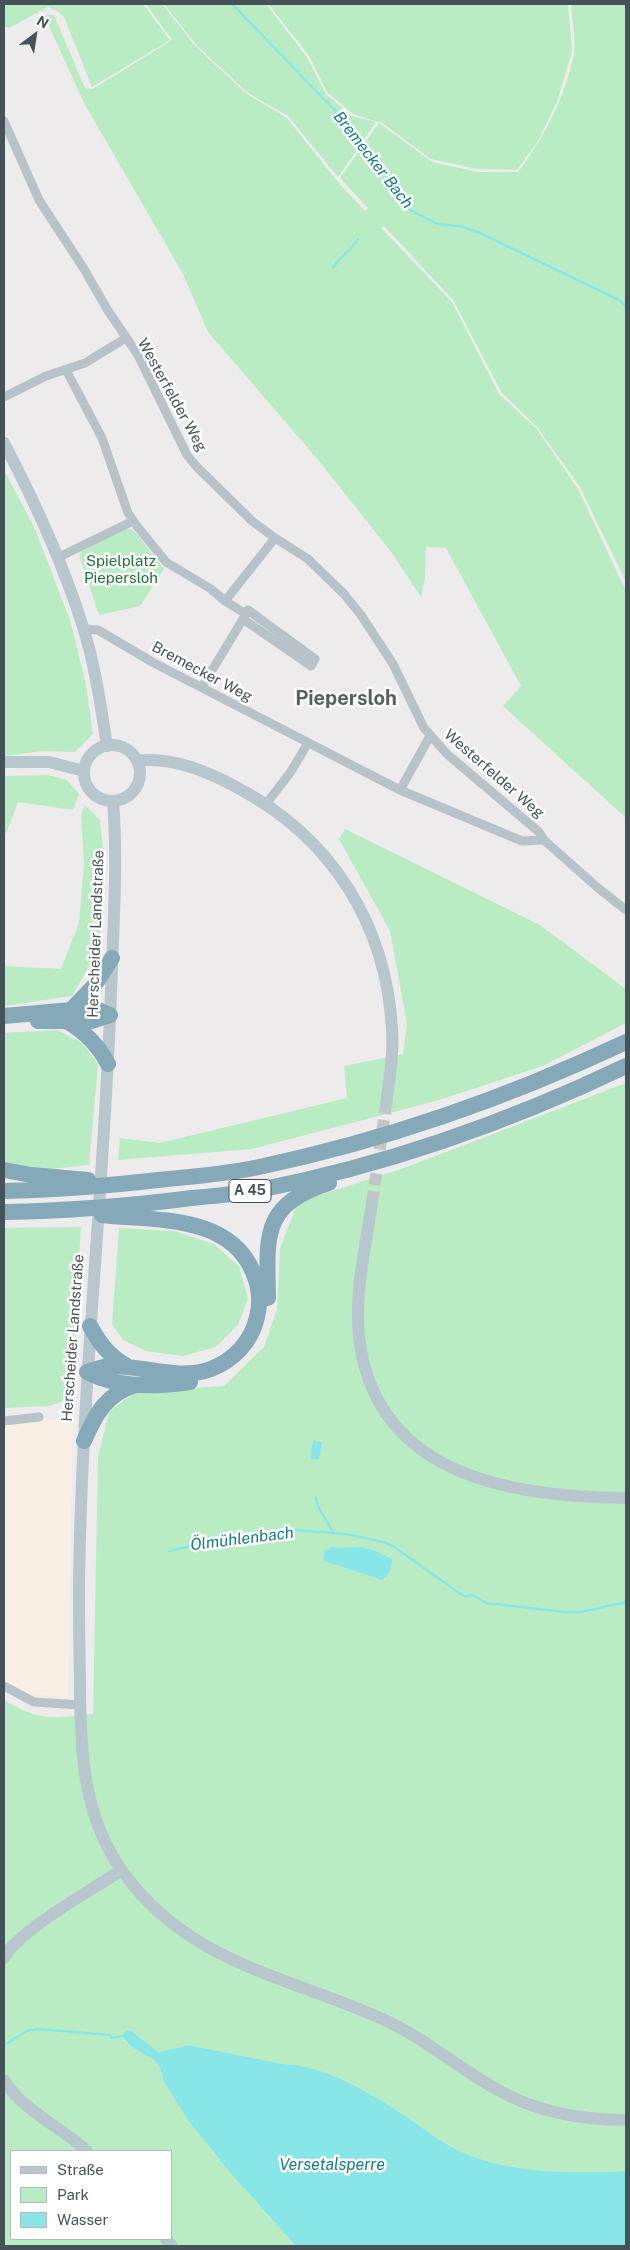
<!DOCTYPE html>
<html>
<head>
<meta charset="utf-8">
<style>
  body { margin:0 }
  #map { position:relative; width:630px; height:2250px; overflow:hidden; background:#eeebec; font-family:"Public Sans",sans-serif }
  canvas { display:block }
  .frame { position:absolute; inset:0; border:5px solid #455358; pointer-events:none }
  .legend { position:absolute; left:10px; top:2150px; width:162px; height:90px; box-sizing:border-box; background:#fff; border:1px solid #b5babc; margin:0; padding:6px 9px; list-style:none; font-size:15px; color:#455358 }
  .legend li { display:flex; align-items:center; gap:10px; height:25px }
  .legend b { width:25px; border:1px solid #b5babc }
  .north { position:absolute; left:10px; top:10px; width:50px; height:50px; -webkit-text-stroke:4px #fff; paint-order:stroke; rotate:31deg; font-size:14px; font-weight:700; line-height:20px; text-align:center; color:#455358 }
  .north::after { content:''; display:block; margin:auto; width:18px; height:22px; background:#455358; clip-path:polygon(50% 0,100% 100%,50% 72%,0 100%) }
</style>
</head>
<body>
<div id="map">
<canvas width="630" height="2250"></canvas>
<div class="frame"></div>
<ul class="legend">
<li><b style="height:6px;background:#b8c6cd"></b>Straße</li>
<li><b style="height:14px;background:#baecc3"></b>Park</li>
<li><b style="height:14px;background:#89e6e7"></b>Wasser</li>
</ul>
<div class="north">N</div>
</div>
<script>
const ctx = document.querySelector('canvas').getContext('2d');
ctx.lineJoin = 'round';
function fill(path, color) {
  ctx.fillStyle = color;
  ctx.fill(path, 'evenodd');
}
function stroke(path, color, width, dash) {
  ctx.strokeStyle = color;
  ctx.lineWidth = width;
  ctx.lineCap = dash ? 'butt' : 'round';
  ctx.setLineDash(dash || []);
  ctx.stroke(path);
}
function write(font, color, halo, rows, align = 'center') {
  ctx.font = font + ' "Public Sans",sans-serif';
  ctx.lineWidth = 5;
  ctx.setLineDash([]);
  ctx.textBaseline = 'middle';
  ctx.strokeStyle = halo;
  ctx.fillStyle = color;
  for (const [text, x, y, turn = 0] of rows) {
    ctx.save();
    ctx.translate(x, y);
    ctx.rotate((+turn || 0) * Math.PI / 180);
    ctx.textAlign = isNaN(turn) ? turn : align;
    if (halo) ctx.strokeText(text, 0, 0);
    ctx.fillText(text, 0, 0);
    ctx.restore();
  }
}
const commercial = new Path2D(`
  M73,1418l-5,280 -45,-5 -19,-13v-254z`);
const green = new Path2D(`
  M4,4h139l27,36 -78,47 -28,-70 -8,-7 -8,-3 -39,21 -5,-2z
  M146,4h16l34,43 51,47 40,24 50,63 28,30 3,-3 -28,-30 39,-55 53,39 46,10h40c26,-35 47,-74 56,-118 2,-15 -2,-35 -3,-50h55v578l-46,-95 -43,-60 -35,-34 -49,-93 -69,-74 -3,2 71,74 47,92 37,34 42,61 48,102v227l-123,-112 18,-20 -75,-138 -20,-1 -1,31 -4,19 -29,-44 -73,-92 -111,-129 -25,-58 -99,-171 -40,-88h10l31,73 8,1 79,-49z
  M164,4h102l40,52 20,38 26,22 24,6 -38,55 -50,-61 -40,-23 -51,-47z
  M268,4h300l4,47 -15,51 -19,39 -21,29 -40,-1 -46,-10 -49,-36 -29,-9 -26,-22 -19,-38z
  M4,470l31,59 36,94 15,62 7,49 -18,18 -32,-1 -39,5z
  M131,529l5,4 28,36 -24,37 -41,9 -20,-60 3,-4 39,-21z
  M48,775l19,5 12,14 -6,16 -55,-8 -14,37v-63z
  M85,805l15,15 4,37 -5,92 -27,47 -68,10v-40l57,3 18,-46 5,-60 -3,-48z
  M345,829l195,96 86,64v34l-83,43 -107,35 -184,48 -134,11 2,-22 40,5 187,-45 -3,-32 59,-12 4,-30 -17,-93 -51,-92z
  M57,1030l25,13 16,21 -9,101 -85,9v-141z
  M626,1083v1088c-52,2 -108,3 -157,-16 -23,-9 -42,-24 -62,-38 -34,-23 -83,-52 -124,-53l-95,-19 -30,7 -19,-13 -15,1 6,6 24,14 6,8 4,14 23,37 45,56 64,71h-292v-546c37,22 47,18 89,14l5,-257 11,-45 27,-21 88,-5 40,-39 13,-38 3,-61 18,-46 106,-34zM11,2151h160v88h-160z
  M81,1227l-11,171 -21,8 -45,2v-180z
  M119,1228l55,3 40,13 25,22 9,32 -10,27 -22,22 -33,9 -37,-5 -23,-11 -11,-16z`);
const water = new Path2D(`
  M313,1440l9,2 -3,18 -9,-1z
  M331,1547c9,1 14,0 23,0 12,-1 27,6 38,12 0,10 -2,15 -10,21l-58,-19c-1,-7 0,-11 7,-14z
  M126,2030l5,1 27,21 30,-7 95,19c42,1 90,30 124,53 20,14 39,29 62,38 49,19 105,18 157,16v75h-330l-64,-71 -45,-56 -23,-37 -4,-14 -6,-8 -24,-14 -8,-10z`);
const stream = new Path2D(`
  M232,4l119,123 59,83 27,14 22,2 21,7 139,67 7,6
  M333,268c4,-8 19,-19 25,-29
  M316,1498l2,8 16,28
  M169,1551l18,-4 12,-6 45,-5 14,1 35,-7 53,4 37,8 10,4 66,47 6,3 8,-1 13,8 79,9h16l45,-10
  M4,2045l23,-14 10,-2 73,6 2,3 10,-2`);
const secondaryTunnel = new Path2D(`
  M372,1203l14,-98`);
const minor = new Path2D(`
  M4,121l35,79 45,69 23,40 31,46 49,100 9,11 56,55 23,17 33,21 36,35 17,21 32,49 31,64 23,26 92,78 5,8 54,48 28,22
  M66,370l36,68 26,75 9,13 29,36 45,27 14,12 21,13 -44,73
  M4,397l42,-21 39,-13 41,-25
  M59,557l74,-36
  M225,601l50,-63
  M243,619l68,47 4,-7 -67,-49 -2,4
  M83,629l15,1 56,33 246,127 122,51 22,-1
  M400,790l30,-54
  M266,804l24,-31 18,-30
  M4,1421l35,-4
  M4,1686l30,16 46,3`);
const secondary = new Path2D(`
  M4,443c31,59 59,120 79,184 12,38 18,80 24,119
  M84 773a28 28 0 1 1 56 0a28 28 0 1 1-56 0Z
  M137,761c34,-5 72,11 101,27 94,50 148,136 154,241 2,26 -3,51 -6,76
  M4,762h45l35,9
  M113,801c5,64 0,127 -2,191 -7,196 -29,392 -32,589 0,33 0,66 1,99 0,67 2,136 43,192 65,90 159,103 255,145 46,20 78,50 120,73 39,22 84,30 128,30
  M372,1203c-7,48 -20,99 -11,147 23,129 157,147 265,148
  M4,1958c14,-28 89,-68 117,-88
  M4,2080c18,30 57,47 83,71
  M166,2239l6,7`);
const motorway = new Path2D(`
  M72,1009l22,-23 18,-28
  M4,1016l90,-8 16,7
  M38,1021h53l19,-6
  M68,1022c18,11 30,23 40,42
  M4,1170l27,5 57,5
  M4,1191c52,-1 102,-5 154,-11 34,-3 68,-6 101,-13 128,-27 250,-70 367,-125
  M4,1212c63,-1 125,-6 188,-14 22,-2 45,-4 67,-8 128,-25 250,-68 367,-124
  M268,1298c-1,-62 -7,-93 61,-115
  M90,1326c10,18 19,30 37,40
  M87,1372c7,-2 15,-5 22,-6 34,-1 69,15 102,3 23,-9 41,-28 46,-52 4,-15 2,-31 -4,-45 -24,-58 -99,-51 -151,-57
  M87,1372c30,16 69,15 103,10
  M84,1441c11,-26 22,-47 51,-56`);
const shields = [
  [250,1191,42]
];
const shieldNames = [
  ["A 45",250,1191]
];
const streetNames = [
  ["Westerfelder Weg",172,395,61],
  ["Bremecker Weg",202,672,28],
  ["Westerfelder Weg",494,774,41],
  ["Herscheider Landstraße",96,934,-88],
  ["Herscheider Landstraße",73,1338,-86]
];
const parkNames = [
  ["Spielplatz",121,561],
  ["Piepersloh",121,578]
];
const waterNames = [
  ["Bremecker Bach",373,160,52],
  ["Ölmühlenbach",242,1539,-7],
  ["Versetalsperre",332,2165]
];
const districtNames = [
  ["Piepersloh",346,699]
];
fill(commercial, '#faefe4');
fill(green, '#baecc3');
fill(water, '#89e6e7');
stroke(stream, '#89e6e7', 2.5);
stroke(secondaryTunnel, '#c4c5c7', 12, [12, 6]);
stroke(minor, '#b7c3c8', 9);
stroke(secondary, '#b8c6cd', 12);
stroke(motorway, '#85a9b9', 16);
for (const [x, y, w] of shields) {
  const box = new Path2D();
  box.roundRect(x - w / 2, y - 11.5, w, 23, 4);
  ctx.fillStyle = '#fff';
  ctx.fill(box);
  stroke(box, '#455358', 1);
}
write('bold 14px', '#455358', null, shieldNames);
write('15px', '#455358', '#fff', streetNames);
write('15px', '#1a7535', '#fff', parkNames);
write('italic 16px', '#128182', '#fff', waterNames);
write('bold 20px', '#595e60', '#fff', districtNames);
</script>
</body>
</html>
